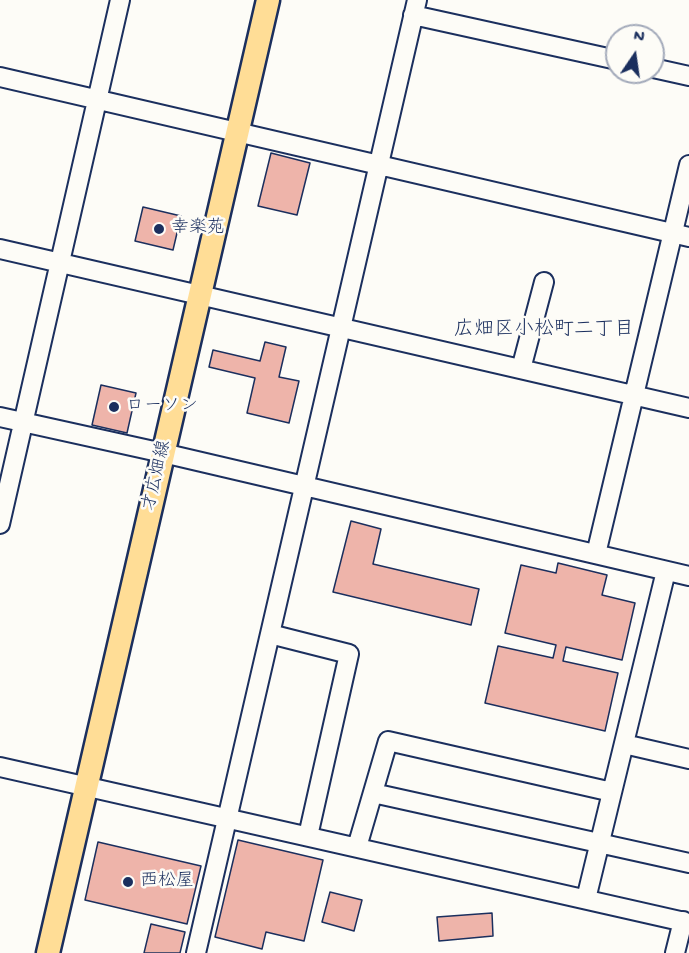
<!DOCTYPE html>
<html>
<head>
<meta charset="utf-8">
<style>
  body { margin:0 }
  #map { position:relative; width:689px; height:953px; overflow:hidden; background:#fdfcf7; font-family:"Gochi Hand",sans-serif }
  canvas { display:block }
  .north { position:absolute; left:605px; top:24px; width:60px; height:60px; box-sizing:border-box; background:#fdfcf7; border:2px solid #a3aaba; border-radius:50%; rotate:13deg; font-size:16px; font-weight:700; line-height:24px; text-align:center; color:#1b2f5e }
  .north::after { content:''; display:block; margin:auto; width:21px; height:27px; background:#1b2f5e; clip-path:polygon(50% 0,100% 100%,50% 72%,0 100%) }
</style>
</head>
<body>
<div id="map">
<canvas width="689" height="953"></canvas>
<div class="north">N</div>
</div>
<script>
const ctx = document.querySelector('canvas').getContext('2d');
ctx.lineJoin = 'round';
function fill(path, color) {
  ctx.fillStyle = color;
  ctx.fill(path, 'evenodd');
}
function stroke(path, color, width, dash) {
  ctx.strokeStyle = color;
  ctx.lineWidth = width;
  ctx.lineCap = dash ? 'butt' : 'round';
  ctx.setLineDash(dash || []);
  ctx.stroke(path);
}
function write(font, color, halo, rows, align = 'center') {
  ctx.font = font + ' "Gochi Hand","Klee One",sans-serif';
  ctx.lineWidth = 5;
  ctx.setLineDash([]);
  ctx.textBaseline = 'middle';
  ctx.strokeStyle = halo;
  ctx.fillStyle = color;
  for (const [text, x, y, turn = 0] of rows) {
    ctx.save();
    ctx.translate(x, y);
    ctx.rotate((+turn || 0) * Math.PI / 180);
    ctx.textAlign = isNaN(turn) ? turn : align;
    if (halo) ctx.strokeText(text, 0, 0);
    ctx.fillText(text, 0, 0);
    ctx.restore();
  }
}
const building = new Path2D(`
  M271,153l39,10 -13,52 -39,-9z
  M143,207l38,9 -8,34 -38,-9z
  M265,342l21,5 -7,30 20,4 -10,42 -42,-10 8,-35 -46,-11 4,-17 47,11z
  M101,385l35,8 -9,40 -35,-8z
  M351,521l30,8 -8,35 106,25 -8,36 -138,-33z
  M558,563l49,12 -5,20 33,8 -13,57 -56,-13 -3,14 55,12 -13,58 -120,-28 13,-57 55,12 3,-13 -51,-12 16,-68 35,8z
  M238,840l85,20 -19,81 -38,-9 -4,17 -47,-12z
  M98,842l103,24 -14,58 -102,-24z
  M330,892l32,8 -8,31 -32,-9z
  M492,913l1,23 -54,5 -2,-24z
  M151,924l34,8 -5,21h-36z`);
const minor = new Path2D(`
  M413,15l204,45
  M653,68l36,8
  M0,77l689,160
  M0,249l689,159
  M521,369l23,-87
  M0,417l163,36 526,123
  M0,524l120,-524
  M596,554l93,-389
  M270,634l79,20 -41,182
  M624,744l65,15
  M0,767l689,156
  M373,793l316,70
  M357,847l31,-106 224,51
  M586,899l80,-328
  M196,953l221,-953
  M675,953l8,-32`);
const major = new Path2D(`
  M48,953l220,-953`);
const markers = [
  [159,229,6,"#1b2f5e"],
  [114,407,6,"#1b2f5e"],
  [128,882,6,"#1b2f5e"]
];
const poiNames = [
  ["幸楽苑",171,229],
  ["ローソン",126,407],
  ["西松屋",140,882]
];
const streetNames = [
  ["才広畑線",158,476,-77]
];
const neighbourhoodNames = [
  ["広畑区小松町二丁目",544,331]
];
fill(building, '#eeb4aa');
stroke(building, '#1b2f5e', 1.5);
stroke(minor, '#1b2f5e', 22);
stroke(major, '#1b2f5e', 27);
stroke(minor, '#fdfcf7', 18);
stroke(major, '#ffdd96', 22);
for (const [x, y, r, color] of markers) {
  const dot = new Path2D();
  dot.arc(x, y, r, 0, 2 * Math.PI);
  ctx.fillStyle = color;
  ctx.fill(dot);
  stroke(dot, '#fdfcf7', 2);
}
write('18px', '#1b2f5e', '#fdfcf7', poiNames, 'left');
write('18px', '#1b2f5e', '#fdfcf7', streetNames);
write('20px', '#1b2f5e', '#fdfcf7', neighbourhoodNames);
</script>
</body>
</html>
